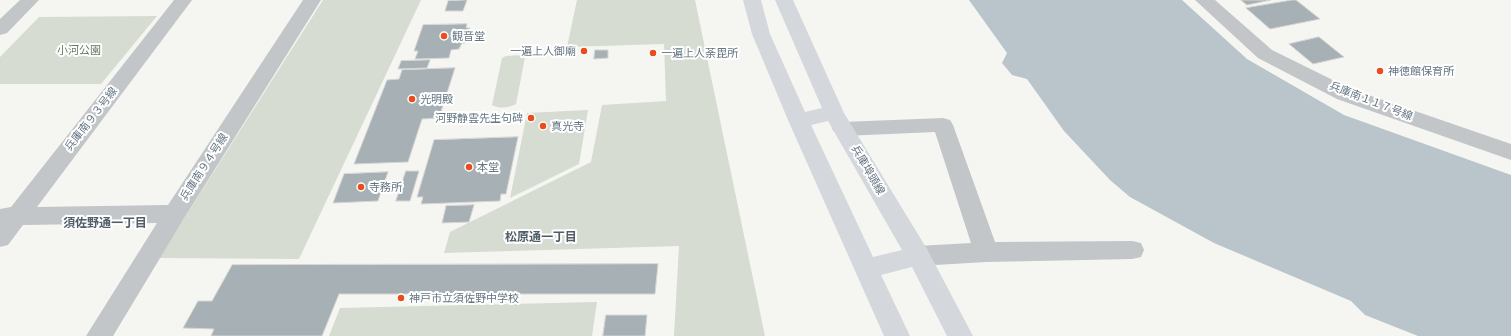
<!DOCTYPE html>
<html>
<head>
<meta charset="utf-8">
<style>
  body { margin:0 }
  canvas { display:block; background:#f5f5f1 }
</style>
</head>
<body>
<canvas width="1511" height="336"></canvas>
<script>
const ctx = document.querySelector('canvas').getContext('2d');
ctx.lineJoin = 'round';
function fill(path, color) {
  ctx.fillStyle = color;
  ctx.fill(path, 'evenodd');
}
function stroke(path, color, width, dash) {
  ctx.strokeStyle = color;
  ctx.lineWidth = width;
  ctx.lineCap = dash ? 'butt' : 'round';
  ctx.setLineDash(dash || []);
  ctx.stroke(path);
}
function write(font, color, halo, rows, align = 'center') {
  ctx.font = font + ' Lato,"Noto Sans JP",sans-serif';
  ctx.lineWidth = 4;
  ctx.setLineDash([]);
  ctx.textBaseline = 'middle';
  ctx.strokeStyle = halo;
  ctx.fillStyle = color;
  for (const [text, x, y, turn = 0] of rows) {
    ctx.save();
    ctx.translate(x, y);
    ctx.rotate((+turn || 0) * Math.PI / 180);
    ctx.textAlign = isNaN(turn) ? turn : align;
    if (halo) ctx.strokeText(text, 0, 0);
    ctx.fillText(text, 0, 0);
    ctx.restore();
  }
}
const green = new Path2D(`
  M323,0h98l-122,259 -140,-1z
  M577,0h118l70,336h-91l5,-90 -235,7 6,-21 141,-70 11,-57 64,-4 -2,-57 -97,3z
  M157,16l-56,68h-101v-27l39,-40z
  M522,55l3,2 -9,47c-7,4 -16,5 -24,1l10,-47 4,-2z
  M588,110l-9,54 -69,34 17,-85z
  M597,302l-5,34h-263l11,-28z`);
const water = new Path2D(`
  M969,0h213l65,59 97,56 167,60v161h-93l-53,-21 -14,-14 -137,-58 -84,-46 -20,-17 -46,-49 -37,-52 -15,-4 -10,-12 5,-10z`);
const building = new Path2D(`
  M467,0l-4,11h-18l3,-10z
  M1241,0h30l-24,5z
  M1292,0h4l24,19 -50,10 -24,-21z
  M467,24l-1,4h4l-4,15h-4l-3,6 -8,1 -2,8 -34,1 3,-8h-4l9,-26z
  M1319,37l25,20 -31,7 -24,-20z
  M595,50h13v8l-14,1z
  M430,60l-3,8 -29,1 3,-8z
  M455,68l-16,50 -17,1 -14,43 -54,2 33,-84 12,-1 3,-9z
  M518,137l-12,57h-5l-1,7 -79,3 2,-7h-6l17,-57z
  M406,171h13l-9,30h-14z
  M388,172l-10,29 -45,2 11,-29z
  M474,205l-5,17 -27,1 4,-17z
  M658,264l-3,30h-316l-17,42h-111l3,-7 -31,-1 15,-27h14l20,-36z
  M606,315h41l-2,21h-42z`);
const minor = new Path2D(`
  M20,0h19l-32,33 -7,2v-16z
  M174,0h18l-155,207 131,-2 135,-205h18l-138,220 -70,116h-27l71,-113 -134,2 -15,20 -8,2v-38l11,-2z
  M1195,0h20l57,50 79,39 160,55v16l-174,-61 -79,-41z
  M943,118l7,2 3,5 42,117 137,-1 9,2 3,7 -3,7 -9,2 -146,3 -68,4 -9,-3 -3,-7 3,-7 9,-3 53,-3 -36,-111 -92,4 -7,-2 -4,-5 4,-5 7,-2z`);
const secondary = new Path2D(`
  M743,0h18l9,34 35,78 17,-4 -47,-108h18l51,113 83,136 46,87h-26l-35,-69 -31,8 29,61h-26l-96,-216 -36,-86zM828,121l74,129 -29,7 -62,-132z`);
const markers = [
  [444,36,4,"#e94d1d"],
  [584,51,4,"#e94d1d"],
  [653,53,4,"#e94d1d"],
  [1380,71,4,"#e94d1d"],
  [412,99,4,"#e94d1d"],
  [531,118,4,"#e94d1d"],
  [543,126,4,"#e94d1d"],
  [469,167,4,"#e94d1d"],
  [361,187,4,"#e94d1d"],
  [401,298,4,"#e94d1d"]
];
const poiNames = [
  ["観音堂",452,36],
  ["一遍上人御廟",576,51,"right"],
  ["一遍上人荼毘所",661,53],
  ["神徳館保育所",1388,71],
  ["光明殿",420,99],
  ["河野静雲先生句碑",523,118,"right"],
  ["真光寺",551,126],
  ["本堂",477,167],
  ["寺務所",369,187],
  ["神戸市立須佐野中学校",409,298]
];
const parkNames = [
  ["小河公園",79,50]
];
const streetNames = [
  ["兵庫南１１７号線",1371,101,21],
  ["兵庫南９３号線",91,119,-52],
  ["兵庫南９４号線",204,167,-57],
  ["兵庫埠頭線",868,170,60]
];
const neighbourhoodNames = [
  ["須佐野通一丁目",105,223],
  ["松原通一丁目",541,237]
];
fill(green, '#d6dcd2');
fill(water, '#b9c5ca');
fill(building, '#a7b0b5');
stroke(building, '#d6d6d4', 1);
fill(minor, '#c2c6c9');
fill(secondary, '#d4d8dc');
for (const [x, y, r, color] of markers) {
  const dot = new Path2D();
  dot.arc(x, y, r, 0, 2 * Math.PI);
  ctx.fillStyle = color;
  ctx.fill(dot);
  stroke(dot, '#fff', 1.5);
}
write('11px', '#637583', '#fff', poiNames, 'left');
write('11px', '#677a62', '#fff', parkNames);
write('11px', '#637583', '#fff', streetNames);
write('bold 12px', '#515e68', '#fff', neighbourhoodNames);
</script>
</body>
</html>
